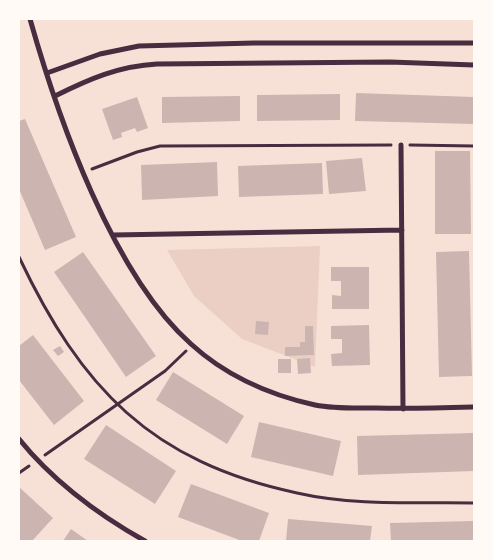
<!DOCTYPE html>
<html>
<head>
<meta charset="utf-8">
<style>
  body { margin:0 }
  #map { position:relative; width:493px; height:560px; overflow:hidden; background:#f7e1d7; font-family:"Roboto Condensed",sans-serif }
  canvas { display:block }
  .frame { position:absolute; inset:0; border:20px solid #fffaf5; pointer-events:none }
</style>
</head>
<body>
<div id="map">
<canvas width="493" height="560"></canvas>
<div class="frame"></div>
</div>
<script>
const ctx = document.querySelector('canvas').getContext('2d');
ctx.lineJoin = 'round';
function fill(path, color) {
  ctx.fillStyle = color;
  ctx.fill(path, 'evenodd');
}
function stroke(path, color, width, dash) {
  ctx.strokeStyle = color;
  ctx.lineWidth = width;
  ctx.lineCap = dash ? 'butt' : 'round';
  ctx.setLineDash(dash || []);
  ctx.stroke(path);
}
const green = new Path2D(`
  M320,246l-5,121 -73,-28 -48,-43 -27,-46z`);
const building = new Path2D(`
  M356,93l118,4v27l-119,-3z
  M340,94v26l-83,1v-26z
  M240,96v25l-78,2v-26z
  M137,97l11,31 -11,4 -2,-4 -14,5 1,4 -9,3 -11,-31z
  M25,119l51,118 -31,13 -26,-61v-68z
  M435,151h35l1,83h-36z
  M362,158l4,33 -37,3 -3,-33z
  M217,162l1,34 -76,4 -1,-35z
  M322,163l1,31 -84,3 -1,-31z
  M469,251l3,125 -33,1 -3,-125z
  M83,252l73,104 -30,21 -72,-105z
  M331,267h38v42h-37v-14l9,1v-15h-10z
  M256,321l13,1 -1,13 -13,-1z
  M369,325l1,40 -38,1 -1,-12 11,-1v-14h-11v-13z
  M305,326h8l1,29 -29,1v-9h15v-5h5z
  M33,335l51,66 -30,24 -35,-45v-34z
  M60,346l4,6 -6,4 -5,-6z
  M310,358l1,15 -13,1 -1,-15z
  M278,359h13v14h-13z
  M173,372l71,44 -17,28 -71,-44z
  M259,422l82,19 -8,35 -82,-19z
  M106,425l70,46 -21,33 -71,-45z
  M474,433v38l-116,4 -1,-39z
  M191,484l78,29 -10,28h-17l-64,-24z
  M19,487l34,31 -21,23h-13z
  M288,519l84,7 -2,15h-84z
  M474,521v20h-83l-1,-18z
  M71,529l17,12h-25z`);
const path = new Path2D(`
  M410,145l64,1
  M92,169l45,-17 23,-6 231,-1
  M19,257c62,131 132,205 278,236 57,13 119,9 177,10
  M45,455l120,-84 21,-20
  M19,473l10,-7`);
const minor = new Path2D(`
  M30,19c28,99 83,256 161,325 35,32 79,51 124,61 20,4 41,3 61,3 33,1 65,0 98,-1
  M47,73l53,-19 39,-8 115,-3h220
  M55,96c34,-17 64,-30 102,-32l233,-2 84,3
  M401,145l2,264
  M113,235l289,-5
  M19,439c34,42 78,75 126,102`);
fill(green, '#ebcfc5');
fill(building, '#ccb4b1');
stroke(path, '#4a2c40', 3);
stroke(minor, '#4a2c40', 5);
</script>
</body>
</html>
